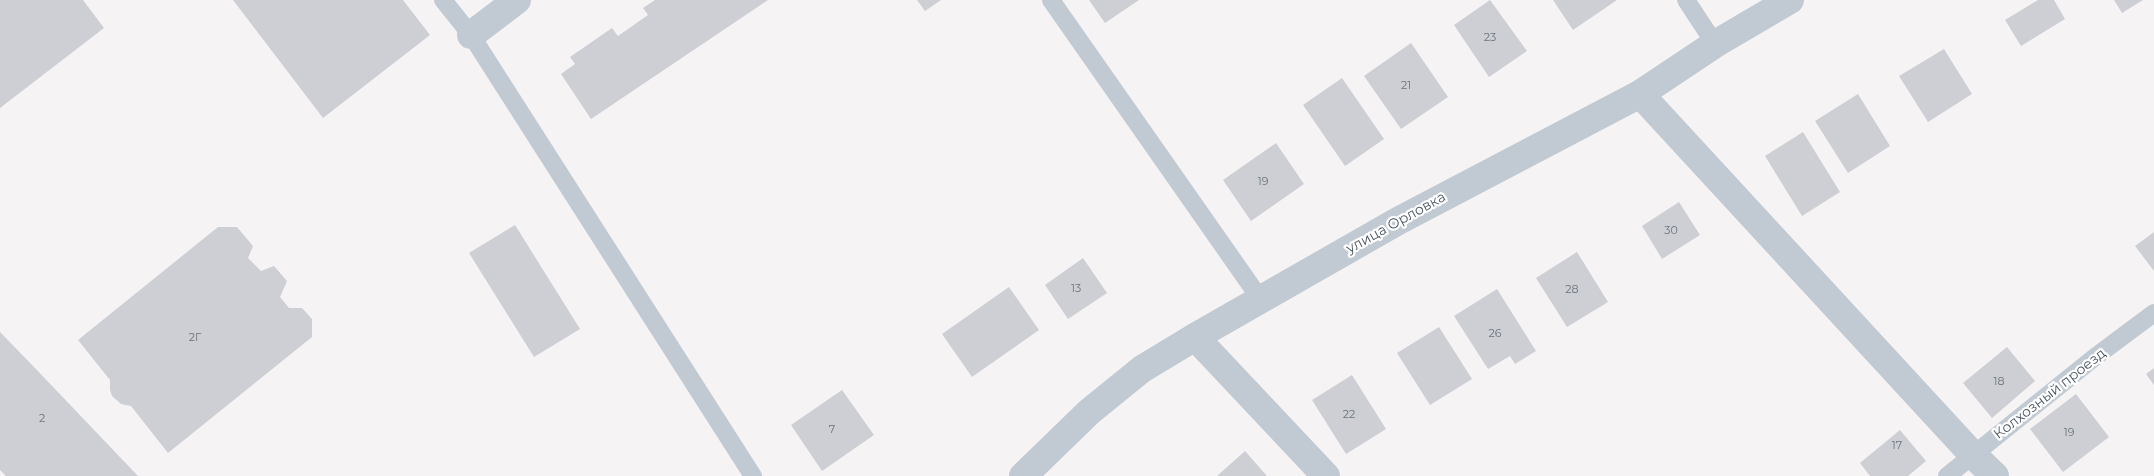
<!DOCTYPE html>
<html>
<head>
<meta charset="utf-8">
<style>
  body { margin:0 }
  canvas { display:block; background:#f5f3f3 }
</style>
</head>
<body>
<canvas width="2154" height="476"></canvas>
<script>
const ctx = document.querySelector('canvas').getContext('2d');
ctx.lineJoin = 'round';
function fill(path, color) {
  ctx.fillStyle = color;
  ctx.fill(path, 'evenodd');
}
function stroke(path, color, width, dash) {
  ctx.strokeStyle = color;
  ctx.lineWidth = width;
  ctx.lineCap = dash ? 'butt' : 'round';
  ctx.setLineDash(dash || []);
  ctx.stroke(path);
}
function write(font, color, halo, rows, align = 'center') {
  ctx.font = font + ' Montserrat,sans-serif';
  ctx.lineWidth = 4.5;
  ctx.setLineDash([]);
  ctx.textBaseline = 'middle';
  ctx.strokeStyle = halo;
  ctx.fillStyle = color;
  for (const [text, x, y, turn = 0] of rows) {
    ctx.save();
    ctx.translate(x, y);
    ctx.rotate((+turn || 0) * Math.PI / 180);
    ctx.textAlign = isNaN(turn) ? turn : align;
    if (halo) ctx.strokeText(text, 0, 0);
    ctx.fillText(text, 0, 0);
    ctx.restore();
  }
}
const building = new Path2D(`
  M0,0h83l21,28 -104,80z
  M233,0h170l27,35 -107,83z
  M655,0h113l-177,119 -30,-45 14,-10 -5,-7 42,-29 6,8 30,-21 -5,-7z
  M917,0h24l-16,11z
  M1089,0h50l-34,23z
  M1490,0l37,51 -38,26 -35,-52z
  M1553,0h64l-44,30z
  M2038,0h16l11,19 -44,27 -16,-26z
  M2114,0h29l-21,13z
  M1411,43l37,54 -47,32 -37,-53z
  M1944,49l28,45 -44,28 -29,-46z
  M1342,78l42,61 -39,27 -42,-61z
  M1858,94l32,52 -42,27 -33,-52z
  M1803,132l37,60 -38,24 -37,-60z
  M1276,143l28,41 -53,37 -28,-41z
  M1679,202l21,33 -38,24 -20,-33z
  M515,225l65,104 -46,28 -65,-104z
  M218,227h19l16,19 -5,12 13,13 13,-5 13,15 -7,16 9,11h13l10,11v18l-144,116 -37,-47 -10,-2 -9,-8 -2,-6v-10l-32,-40z
  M2154,232v39l-19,-25z
  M1577,252l31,50 -41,25 -31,-49z
  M1083,258l24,35 -39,26 -23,-34z
  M1009,287l30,43 -67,47 -30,-43z
  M1497,289l39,62 -21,13 -5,-8 -22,13 -34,-53z
  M1439,327l33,52 -42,26 -33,-52z
  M0,332l34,35 104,109h-132l-6,-6z
  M2007,347l28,34 -43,37 -29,-35z
  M2154,368v17l-8,-11z
  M1352,375l34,54 -40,25 -34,-54z
  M842,390l32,45 -52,36 -31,-46z
  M2076,394l33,43 -46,35 -33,-43z
  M1900,430l26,31 -18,15h-38l-10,-13z
  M1245,451l22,25h-50z`);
const service = new Path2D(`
  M443,0l28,35 282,441
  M1051,0l210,300
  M1686,0l29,44
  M1947,476l148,-119 59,-44`);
const minor = new Path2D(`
  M471,35l46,-35
  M1640,94l333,361 22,21
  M1195,337l131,139`);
const tertiary = new Path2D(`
  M1023,476l66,-64 53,-43 53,-32 203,-116 242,-127 75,-50 75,-44`);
const numberNames = [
  ["23",1490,38],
  ["21",1406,86],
  ["19",1263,182],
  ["30",1671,231],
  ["13",1076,289],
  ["28",1572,290],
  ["26",1495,334],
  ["2Г",195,338],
  ["18",1999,382],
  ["22",1349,415],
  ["2",42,419],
  ["7",832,430],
  ["19",2069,433],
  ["17",1897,446]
];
const streetNames = [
  ["улица Орловка",1396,223,-29],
  ["Колхозный проезд",2050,394,-38]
];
fill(building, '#cdcfd5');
stroke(service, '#c1cad2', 18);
stroke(minor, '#c1cad2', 28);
stroke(tertiary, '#c1cad2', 28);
write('11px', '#6b747e', null, numberNames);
write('14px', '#4a5661', '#fff', streetNames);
</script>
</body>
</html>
